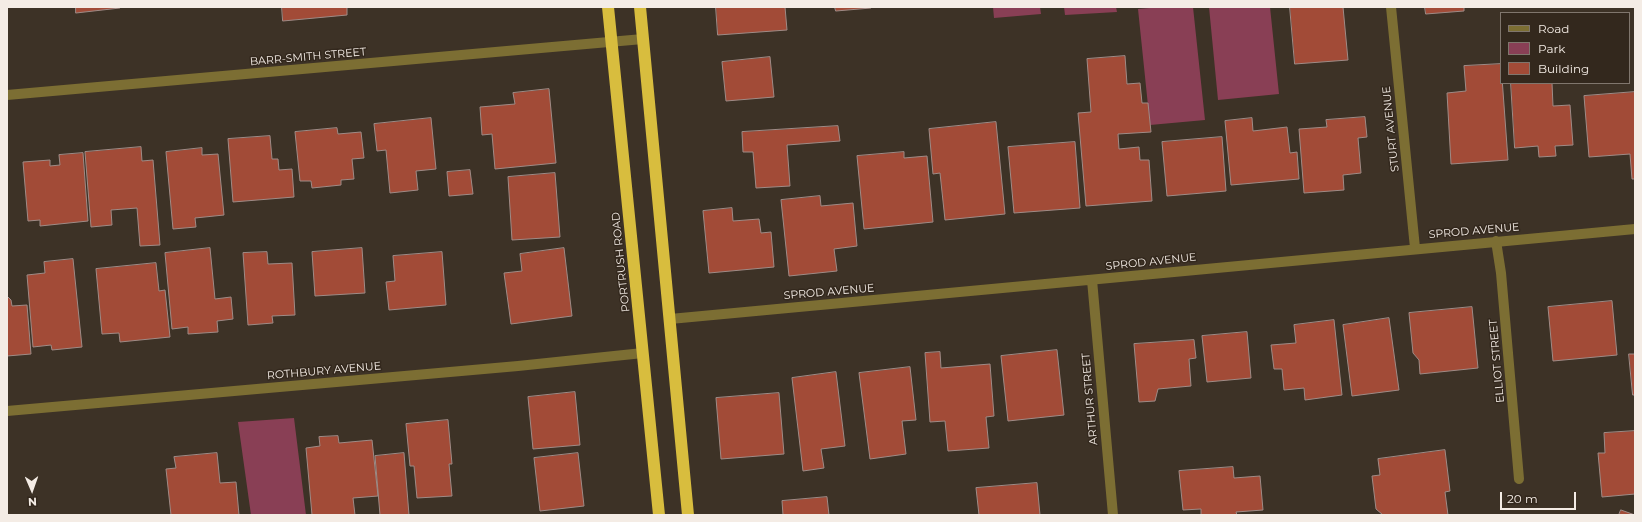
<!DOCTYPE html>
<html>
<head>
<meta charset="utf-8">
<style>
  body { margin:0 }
  #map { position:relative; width:1642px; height:522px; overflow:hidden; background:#3d3226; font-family:Montserrat,sans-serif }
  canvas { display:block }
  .frame { position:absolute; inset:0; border:8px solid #f4ece5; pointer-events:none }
  .legend { position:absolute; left:1500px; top:12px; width:130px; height:72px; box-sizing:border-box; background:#33281d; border:1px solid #80766d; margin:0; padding:5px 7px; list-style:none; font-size:12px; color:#f4ece5 }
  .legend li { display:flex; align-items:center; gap:8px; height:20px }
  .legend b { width:20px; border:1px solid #80766d }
  .north { position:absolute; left:12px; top:470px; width:40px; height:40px; -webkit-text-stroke:3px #33281d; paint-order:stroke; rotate:178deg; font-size:11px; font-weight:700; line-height:16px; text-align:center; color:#f4ece5 }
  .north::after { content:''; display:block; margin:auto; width:14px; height:18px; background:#f4ece5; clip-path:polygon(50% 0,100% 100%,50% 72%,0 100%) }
  .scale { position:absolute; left:1500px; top:492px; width:76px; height:18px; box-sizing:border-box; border:2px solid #f4ece5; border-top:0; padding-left:5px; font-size:12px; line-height:14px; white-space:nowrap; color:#f4ece5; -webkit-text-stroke:3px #33281d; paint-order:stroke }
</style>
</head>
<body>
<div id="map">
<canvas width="1642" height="522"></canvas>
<div class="frame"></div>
<ul class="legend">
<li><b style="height:5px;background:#7c6e33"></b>Road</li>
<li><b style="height:11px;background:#893f55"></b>Park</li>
<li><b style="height:11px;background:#a24b37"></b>Building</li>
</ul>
<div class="north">N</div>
<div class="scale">20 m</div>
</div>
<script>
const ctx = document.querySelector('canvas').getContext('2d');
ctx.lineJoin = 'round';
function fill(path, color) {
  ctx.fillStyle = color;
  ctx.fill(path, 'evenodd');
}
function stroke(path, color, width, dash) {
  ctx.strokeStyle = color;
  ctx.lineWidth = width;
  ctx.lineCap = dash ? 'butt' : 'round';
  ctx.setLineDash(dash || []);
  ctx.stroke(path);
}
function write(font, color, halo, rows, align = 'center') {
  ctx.font = font + ' Montserrat,sans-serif';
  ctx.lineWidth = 3;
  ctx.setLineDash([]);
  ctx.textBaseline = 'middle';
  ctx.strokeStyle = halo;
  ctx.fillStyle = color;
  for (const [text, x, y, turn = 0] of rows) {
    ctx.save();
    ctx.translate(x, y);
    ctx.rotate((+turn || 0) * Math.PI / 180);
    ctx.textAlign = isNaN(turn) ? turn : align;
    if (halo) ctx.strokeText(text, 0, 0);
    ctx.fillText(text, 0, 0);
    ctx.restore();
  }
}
const green = new Path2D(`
  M993,7h47l1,7 -47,4z
  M1064,7h52l1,5 -52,3z
  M1161,7h32l12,113 -55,5 -12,-116z
  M1209,7h61l9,87 -61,6z
  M294,418l12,97h-55l-13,-93z`);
const building = new Path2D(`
  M76,7h44v1l-44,5z
  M282,7h65v8l-64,6z
  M716,7h69l2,23 -69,5z
  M835,7h36v1l-35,3z
  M1290,7h53l5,53 -53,4z
  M1425,7h39v4l-38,3z
  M1125,56l2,28 13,-1 2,20h6l3,29 -33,2 1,15 20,-2 1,13h9l3,41 -66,5 -8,-93 13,-1 -4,-53z
  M770,57l4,40 -48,4 -4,-39z
  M1501,64l7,96 -57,4 -4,-71 19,-2 -2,-25z
  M1511,83h41l1,23 17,-1 3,40 -18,1 1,10 -17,1 -1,-11 -23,2z
  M549,89l7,74 -61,6 -3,-35 -10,1 -2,-28 35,-3 -2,-11z
  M1635,92v87h-3l-2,-25 -41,3 -5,-61z
  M1365,117l2,20 -9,1 3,35 -18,2 1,15 -40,3 -5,-64 28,-2 -1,-7z
  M431,118l5,51 -20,2 2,19 -28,3 -4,-43 -9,1 -3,-27z
  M1252,118l1,13 34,-4 3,26 7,-1 2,27 -68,6 -6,-64z
  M996,122l9,92 -60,6 -5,-47 -7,1 -4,-45z
  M838,126l2,15 -53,4 3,41 -34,2 -3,-36h-10l-1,-20z
  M337,128l1,6 23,-2 3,26 -12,1 2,20 -13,1v5l-29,3 -1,-7h-11l-5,-49z
  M270,136l2,23h6l1,11 13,-1 2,28 -61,5 -5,-63z
  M1222,137l4,54 -59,5 -5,-54z
  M1075,142l5,66 -66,5 -6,-66z
  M141,147l1,14 11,-1 7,85 -20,1 -3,-38 -26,2 1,15 -21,2 -6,-75z
  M202,148v7l16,-1 6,61 -29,3 1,9 -23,2 -7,-77z
  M904,152v6l23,-2 6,66 -69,7 -7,-73z
  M83,153l5,68 -48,5v-6l-12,1 -5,-59 27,-2v6l10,-1 -1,-10z
  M470,170l3,24 -24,2 -2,-24z
  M555,173l5,64 -48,3 -4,-63z
  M820,196l1,10 32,-3 4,43 -23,3 3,22 -48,5 -8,-76z
  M732,208l1,13 26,-2 2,14 10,-1 3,35 -65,6 -6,-62z
  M210,248l5,51 16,-2 2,22 -16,2 1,11 -30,2v-7l-16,2 -7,-76z
  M362,248l3,45 -50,3 -3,-44z
  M564,248l8,68 -61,8 -7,-51 18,-2 -2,-17z
  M267,252l1,12 24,-1 3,52 -23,1 1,7 -25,2 -5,-72z
  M442,252l4,53 -57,5 -3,-28 9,-1 -2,-25z
  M73,259l9,88 -30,3 -1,-5 -18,2 -6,-72 18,-2 -1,-11z
  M156,263l3,28 6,-1 5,47 -50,5 -1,-9 -17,1 -6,-65z
  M7,296l4,4 1,6 15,-1 4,49 -24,2z
  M1612,301l5,54 -64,6 -5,-54z
  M1472,307l6,61 -58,6 -1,-14 -6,-7 -4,-40z
  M1389,318l10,72 -47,6 -9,-71z
  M1334,320l8,75 -37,5 -1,-12 -20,2 -2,-21h-8l-3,-24 25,-2 -2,-18z
  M1247,332l4,46 -44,4 -5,-46z
  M1194,340l2,18 -7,1 2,27 -33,3 -3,12 -16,1 -5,-58z
  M1057,350l7,65 -56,6 -7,-65z
  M940,352l1,16 49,-4 4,52 -8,1 3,31 -41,3 -3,-30 -15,1 -5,-69z
  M1629,354h6v41h-2z
  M910,367l6,53 -14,1 4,33 -36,5 -11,-86z
  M836,372l9,74 -24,3 3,19 -21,3 -11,-93z
  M575,392l5,53 -47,4 -5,-52z
  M779,393l5,61 -63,5 -5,-61z
  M448,420l4,44h-3l3,32 -35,2 -3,-32h-4l-4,-42z
  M1635,431v63l-33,3 -4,-44h7l-1,-20z
  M338,436l1,7 33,-3 6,56 -25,2 2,17h-43l-6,-67 14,-2 -1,-9z
  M1445,450l5,41 -5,1 3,23h-65l-7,-6 -4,-33 8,-1 -2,-16z
  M217,453l3,30 16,-1 3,33h-68l-5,-46 10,-1 -2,-11z
  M404,453l5,62h-29l-5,-59z
  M578,453l6,53 -44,5 -6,-53z
  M1233,467l1,11 26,-2 3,34 -27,2 1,3h-36v-6l-18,1 -4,-39z
  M1037,483l3,32h-61l-3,-27z
  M827,497l2,18h-46l-1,-14z
  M1621,510l14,5h-16z`);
const street = new Path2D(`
  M1391,7l24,241
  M7,95l636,-56
  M1496,241l5,32 18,206
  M1092,280l21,235
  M670,319l965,-90
  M7,411l511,-45 125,-13`);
const highway = new Path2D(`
  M608,7l51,508
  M640,7l48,508`);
const streetNames = [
  ["BARR-SMITH STREET",308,57,-5],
  ["STURT AVENUE",1391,129,-96],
  ["SPROD AVENUE",1474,231,-5],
  ["PORTRUSH ROAD",621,262,-96],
  ["SPROD AVENUE",1151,262,-6],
  ["SPROD AVENUE",829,292,-5],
  ["ELLIOT STREET",1497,361,-95],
  ["ROTHBURY AVENUE",324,371,-5],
  ["ARTHUR STREET",1090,399,-95]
];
fill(green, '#893f55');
fill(building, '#a24b37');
stroke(building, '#9f8b86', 1);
stroke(street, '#7c6e33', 10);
stroke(highway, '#d8bd3e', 12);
write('11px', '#f4ece5', '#33281d', streetNames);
</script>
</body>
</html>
